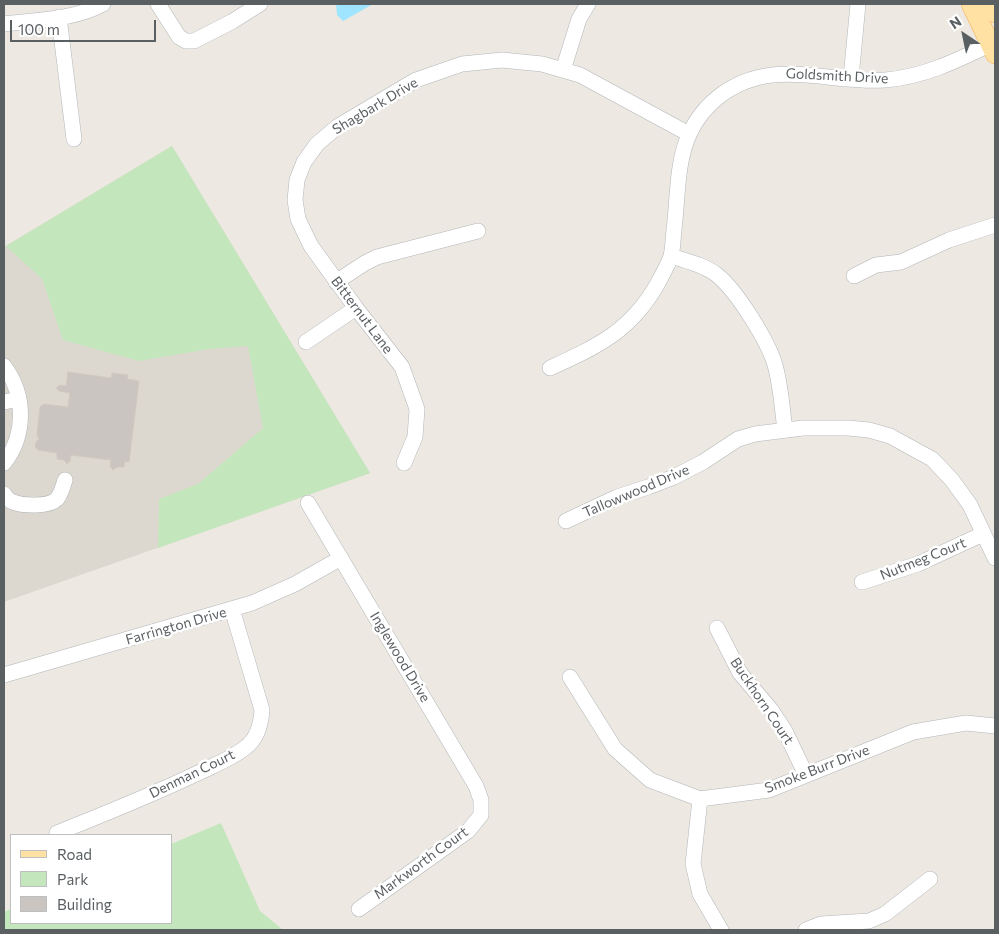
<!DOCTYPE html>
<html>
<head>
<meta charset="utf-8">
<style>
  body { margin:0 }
  #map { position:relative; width:999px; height:934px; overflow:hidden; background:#ede8e1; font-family:Commissioner,sans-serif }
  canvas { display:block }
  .frame { position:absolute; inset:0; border:5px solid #5a5f62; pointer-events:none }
  .legend { position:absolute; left:10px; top:834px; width:162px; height:90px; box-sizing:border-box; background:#fff; border:1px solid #bdbfc0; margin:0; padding:6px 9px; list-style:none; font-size:15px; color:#5a5f62 }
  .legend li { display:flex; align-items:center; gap:10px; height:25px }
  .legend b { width:25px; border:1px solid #bdbfc0 }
  .north { position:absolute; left:939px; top:10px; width:50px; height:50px; -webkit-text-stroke:4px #fff; paint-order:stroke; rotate:326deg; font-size:14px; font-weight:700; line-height:20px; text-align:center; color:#5a5f62 }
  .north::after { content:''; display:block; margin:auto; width:18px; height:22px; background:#5a5f62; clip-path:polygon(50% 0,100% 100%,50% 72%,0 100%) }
  .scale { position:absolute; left:10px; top:20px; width:146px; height:22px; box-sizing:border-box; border:2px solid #5a5f62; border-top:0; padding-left:6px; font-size:15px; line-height:18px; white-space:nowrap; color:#5a5f62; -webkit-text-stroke:4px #fff; paint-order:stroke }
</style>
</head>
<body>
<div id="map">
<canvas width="999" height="934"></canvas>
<div class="frame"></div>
<ul class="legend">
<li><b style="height:6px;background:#ffe1a4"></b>Road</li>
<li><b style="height:14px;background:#c3e6bc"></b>Park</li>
<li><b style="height:14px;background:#cac5c0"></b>Building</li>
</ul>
<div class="north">N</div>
<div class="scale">100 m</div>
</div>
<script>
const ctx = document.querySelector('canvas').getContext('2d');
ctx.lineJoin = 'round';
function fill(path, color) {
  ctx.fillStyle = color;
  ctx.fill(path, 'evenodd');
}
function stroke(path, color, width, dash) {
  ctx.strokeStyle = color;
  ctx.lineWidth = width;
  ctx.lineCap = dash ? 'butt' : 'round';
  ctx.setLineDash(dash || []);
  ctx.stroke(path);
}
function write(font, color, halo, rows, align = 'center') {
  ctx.font = font + ' Commissioner,sans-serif';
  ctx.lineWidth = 5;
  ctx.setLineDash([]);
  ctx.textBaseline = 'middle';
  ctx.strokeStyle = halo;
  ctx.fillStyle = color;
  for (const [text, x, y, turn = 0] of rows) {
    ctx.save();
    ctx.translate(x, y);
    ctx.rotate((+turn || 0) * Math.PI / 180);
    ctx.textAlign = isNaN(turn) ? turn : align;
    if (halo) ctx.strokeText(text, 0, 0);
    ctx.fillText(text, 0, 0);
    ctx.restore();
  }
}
const education = new Path2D(`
  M172,146l198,327 -366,129v-355z`);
const green = new Path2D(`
  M172,146l198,327 -212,75 1,-49 39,-15 65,-56 -15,-82 -39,3 -70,12 -76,-21 -21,-61 -36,-33z
  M221,823l39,88 23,19h-279v-18l7,-3v14h160v-79z`);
const water = new Path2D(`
  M336,4h37l-30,17 -6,-6z`);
const building = new Path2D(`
  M68,372l43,6 1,-5 16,2 -1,4 12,2 -10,81 -4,-1 -1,6h-7l-4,3 -3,-4 1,-6 -40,-5 -1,6 -3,3 -3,-4 -7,-1v-6l-19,-3 -3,-3 1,-5 3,-3 -2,-4 3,-28 4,-3 24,3 2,-14 -11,-2 -3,-3 4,-3 6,1z`);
const minor = new Path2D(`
  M158,4l21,33 7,4h8l39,-20 27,-17
  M59,17l15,122
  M4,24c32,-4 70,-4 99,-20
  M563,70l16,-51 9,-15
  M851,78l7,-74
  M671,256c15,5 34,9 46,19 20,16 51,66 58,90 6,21 7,43 10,65
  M854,276l22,-11 25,-3 48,-22 46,-15
  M336,282l29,-19 12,-6 101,-26
  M306,342l50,-34
  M4,366c22,29 22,69 0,97
  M550,368c48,-22 81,-37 108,-85 4,-8 10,-18 13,-27 2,-8 2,-18 3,-26 6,-51 0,-96 43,-132 53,-43 109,-14 168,-18 40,-3 75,-21 110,-38
  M4,402l15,-3
  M404,463l11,-26 2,-28 -15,-42 -46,-59 -45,-62 -13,-27 -3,-19 2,-20 7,-18 13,-18 20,-17 79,-47 46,-16 40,-4 40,4 38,11 109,59
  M4,494c2,3 6,7 9,8 10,4 36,5 44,-3 4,-5 6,-12 8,-19
  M308,503l168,283 5,14v15l-13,16 -109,78
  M566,521l51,-24 31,-10 26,-10 29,-15 35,-23 17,-5 48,-6h45l21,2 21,6 42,23 20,21 18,25 25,53
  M862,582l56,-18 65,-30
  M717,628l23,45 32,38 13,20 21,44
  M4,675l248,-72 43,-19 46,-26
  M570,677l45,72 35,31 50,19 69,-9 144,-58 53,-9 29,3
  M700,799l-7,65 7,30 21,36
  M57,833c47,-19 95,-38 141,-60 16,-8 35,-15 48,-26 12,-9 15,-23 16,-37l-30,-101
  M806,930l15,-6 48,-3 16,-7 45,-35`);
const major = new Path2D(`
  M971,4l24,50
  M991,4l4,9`);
const streetNames = [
  ["Goldsmith Drive",837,76,3],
  ["Shagbark Drive",375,106,-31],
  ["Bitternut Lane",362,315,53],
  ["Tallowwood Drive",636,491,-23],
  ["Nutmeg Court",923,559,-22],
  ["Farrington Drive",176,626,-16],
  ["Inglewood Drive",400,657,59],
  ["Buckhorn Court",762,701,56],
  ["Smoke Burr Drive",817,769,-21],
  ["Denman Court",192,774,-26],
  ["Markworth Court",421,863,-36]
];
fill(education, '#ddd8cf');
fill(green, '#c3e6bc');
fill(water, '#9fe5ff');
fill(building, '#cac5c0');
stroke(building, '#d2c9bf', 1);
stroke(minor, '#b2b6b9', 16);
stroke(major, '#f5ac52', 20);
stroke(minor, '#fff', 15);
stroke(major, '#ffe1a4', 19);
write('14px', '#5a5f62', '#fff', streetNames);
</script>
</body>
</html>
